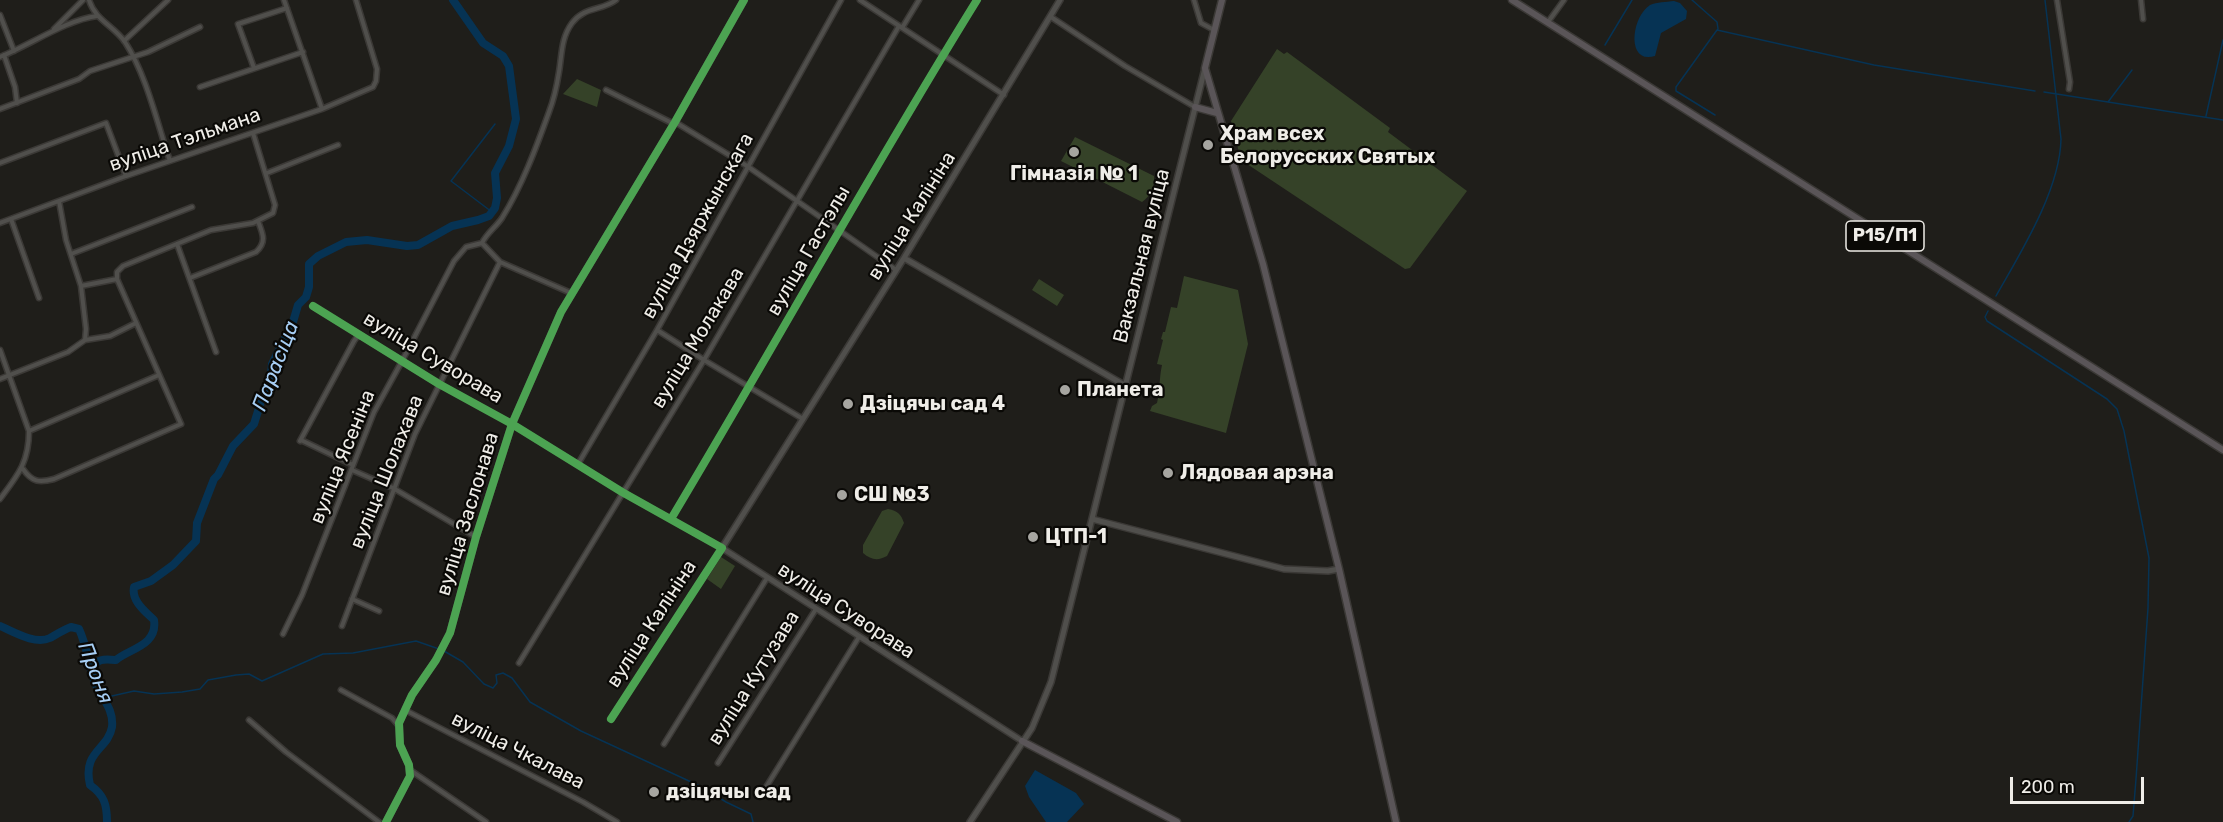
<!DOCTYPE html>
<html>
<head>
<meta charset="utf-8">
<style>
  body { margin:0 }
  #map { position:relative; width:2223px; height:822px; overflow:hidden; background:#1f1e1a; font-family:Rubik,sans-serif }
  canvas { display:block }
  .scale { position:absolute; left:2010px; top:777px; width:134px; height:27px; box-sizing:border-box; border:3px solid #efede8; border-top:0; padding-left:8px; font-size:18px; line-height:21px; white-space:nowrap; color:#efede8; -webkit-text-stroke:4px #0a0906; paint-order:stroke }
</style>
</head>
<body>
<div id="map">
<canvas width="2223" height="822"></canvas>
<div class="scale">200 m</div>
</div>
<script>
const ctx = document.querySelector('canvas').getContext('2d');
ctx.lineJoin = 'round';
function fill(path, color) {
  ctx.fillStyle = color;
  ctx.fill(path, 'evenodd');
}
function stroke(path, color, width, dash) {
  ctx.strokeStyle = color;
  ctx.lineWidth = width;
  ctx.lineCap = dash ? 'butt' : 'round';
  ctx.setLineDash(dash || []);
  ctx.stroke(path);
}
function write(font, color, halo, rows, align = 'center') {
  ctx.font = font + ' Rubik,sans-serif';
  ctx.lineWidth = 4.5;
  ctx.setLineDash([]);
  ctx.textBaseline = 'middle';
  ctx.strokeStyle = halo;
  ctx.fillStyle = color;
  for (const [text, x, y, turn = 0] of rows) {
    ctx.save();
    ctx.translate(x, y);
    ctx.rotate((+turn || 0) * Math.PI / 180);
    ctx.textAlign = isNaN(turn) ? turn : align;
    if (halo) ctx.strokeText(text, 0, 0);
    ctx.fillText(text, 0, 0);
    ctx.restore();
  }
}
const green = new Path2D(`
  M1277,49l7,5 3,-2 103,76 -2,4 79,59 -57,77 -5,1 -164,-109 -10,-39z
  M577,79l24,11 -4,17 -34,-13z
  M1075,137l79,39c1,10 -3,20 -12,26l-81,-41z
  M1184,276l54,14 10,54 -22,89 -76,-22 2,-5 5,-3c3,-13 2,-24 5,-38l-5,-1 6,-24 -2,-1 2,-7h2l6,-25 6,1z
  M1039,279l25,16 -7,11 -25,-16z
  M888,509c10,2 13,5 16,14l-17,33c-9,5 -16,4 -24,-3v-8l19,-34z
  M721,557l14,9 -14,23 -14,-10z`);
const water = new Path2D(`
  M1674,1l6,2 7,8 -1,8 -25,14 -6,23c-29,9 -24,-39 -5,-51 7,-3 16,-3 24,-4z
  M1035,770l41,23 8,11 -17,18h-21l-17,-25 -4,-11z`);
const stream = new Path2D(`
  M1692,0l25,22 1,7
  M1605,45l27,-45
  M2044,92l179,28
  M2108,102l24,-32
  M1715,115l-39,-24v-4l41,-57 157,35 161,26
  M2206,116l17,-76
  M492,212l-41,-31 44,-57
  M1996,296c25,-44 64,-106 65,-157l-16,-139
  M1988,311l-3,6 2,4 120,78 10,10 7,22 25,127 -1,50 -12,171 -3,37 -4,6
  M444,651l19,11 21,22 9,4 4,-5 -1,-8 7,-2 9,5 18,24 51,29 121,56 24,15 25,12 2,8
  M103,698l31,-7 20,3 28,-2 18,-3 8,-9 28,-5 13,-1 13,7 61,-27 30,-1 63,-12 23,8`);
const river = new Path2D(`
  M0,626c14,6 35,19 50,12 7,-4 13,-8 21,-11l8,2c8,17 10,37 16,54 7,16 19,26 17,44 -4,23 -30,24 -22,58 14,10 17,19 17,37
  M91,670c6,-12 13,-11 25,-10 12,-11 42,-14 38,-40 -8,-8 -23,-19 -20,-33l17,-6 22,-16 23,-24 1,-18 17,-44 4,-4 15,-29 21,-22 9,-29 6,-3 3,-28 21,-42 5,-17 8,-8 3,-10v-23l9,-8 28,-14 21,-2 40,6 11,-1 34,-19 26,-6 11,-4 6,-8 2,-10 -2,-25 14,-27 7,-27 -7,-53 -6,-10 -20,-13 -30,-43`);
const street = new Path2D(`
  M89,0c6,20 25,26 36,42 22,34 32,81 45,119
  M284,0l38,109
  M860,0l144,95
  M1194,0l7,23 13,7
  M2057,0l13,82 -1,7
  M2141,0l2,19
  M0,15l14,36
  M1051,17l74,49 70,41
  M1548,22l16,-22
  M902,28l17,-28
  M54,29l29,-29
  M124,41l44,-41
  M4,55l11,32 2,16
  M0,57c30,-12 66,-37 97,-41
  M254,68l-16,-44 49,-16
  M200,87l103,-35
  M606,90l68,34
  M0,109l79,-30 11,-8 58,-19 52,-25
  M675,122l72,44 149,104
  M0,163l106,-40 20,53
  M267,173l71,-28
  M11,219l28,79
  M0,223l126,-47 196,-67 51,-22 3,-6 1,-12 -21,-69
  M482,243c5,-10 14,-16 20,-25 20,-32 34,-70 47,-106 5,-13 8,-27 10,-40 3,-18 2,-34 13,-49 13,-17 30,-12 44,-23
  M482,243l18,19 71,31
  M177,244l39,108
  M71,254l121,-47
  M190,278l66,-26c11,-10 7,-18 2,-31
  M81,286l36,-7
  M313,306l126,78 73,40 110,68 100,56 -111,171
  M657,330l47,30 99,59
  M85,340l25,-4 26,-13
  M0,350l29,81c0,31 -11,44 -29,68
  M0,379l68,-27 17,-12 1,-11 -5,-43 -15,-46 -7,-39
  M29,431l130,-56
  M301,440l52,25
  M300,441l54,-100 3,-4 5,-1
  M578,464l79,-134 184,-330
  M23,469c9,13 16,14 31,10l127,-55 -64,-145v-7l6,-6 88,-36 42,-7 20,-10 2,-8 -22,-72
  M352,470l41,18 83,49
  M671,519c103,-172 200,-348 306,-519
  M352,599l27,12
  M342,626l73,-192 85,-172
  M283,634l19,-39 72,-183 28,-51 52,-100 12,-14 16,-4
  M519,663l185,-303 195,-334
  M341,690l51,28 6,7
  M405,710l178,92 34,20
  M249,720l37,32 93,70
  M664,744l103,-166
  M718,763l98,-154
  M410,770l76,52
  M763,792l96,-155`);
const secondary = new Path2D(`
  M904,258l222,128
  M1092,519l192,50 44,2 11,-2
  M1022,741l-300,-193 182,-290 156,-258
  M386,822l24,-46 -1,-11 -9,-20 -1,-22 13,-28 24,-35 14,-27 26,-96 36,-113 49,-112 114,-190 69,-122
  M970,822l62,-94 19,-46 154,-614`);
const primary = new Path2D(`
  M1222,0l-17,68 58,196 76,305 57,253
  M1512,0l711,450
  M1195,107l22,6
  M1022,741l155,81`);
const cycleway = new Path2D(`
  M313,306l126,78 73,40 110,68 100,56 -111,171
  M671,519c103,-172 200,-348 306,-519
  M386,822l24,-46 -1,-11 -9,-20 -1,-22 13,-28 24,-35 14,-27 26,-96 36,-113 49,-112 114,-190 69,-122`);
const markers = [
  [1208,145,6,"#a6a5a0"],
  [1074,152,6,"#a6a5a0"],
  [1065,390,6,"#a6a5a0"],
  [848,404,6,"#a6a5a0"],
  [1168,473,6,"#a6a5a0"],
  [842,495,6,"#a6a5a0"],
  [1033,537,6,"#a6a5a0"],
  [654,792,6,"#a6a5a0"]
];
const shields = [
  [1885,236,78]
];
const shieldNames = [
  ["Р15/П1",1885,236]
];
const poiNames = [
  ["Храм всех",1220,134],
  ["Белорусских Святых",1220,157],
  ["Гімназія № 1",1074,174,"center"],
  ["Планета",1077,390],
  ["Дзіцячы сад 4",860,404],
  ["Лядовая арэна",1180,473],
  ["СШ №3",854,495],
  ["ЦТП-1",1045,537],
  ["дзіцячы сад",666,792]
];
const streetNames = [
  ["вуліца Тэльмана",185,140,-19],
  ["вуліца Калініна",912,216,-58],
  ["вуліца Дзяржынскага",698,226,-61],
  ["вуліца Гастэлы",809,251,-60],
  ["Вакзальная вуліца",1142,256,-76],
  ["вуліца Молакава",698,338,-59],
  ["вуліца Суворава",433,358,31],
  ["вуліца Ясеніна",343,457,-68],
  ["вуліца Шолахава",387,472,-68],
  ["вуліца Заслонава",468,514,-73],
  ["вуліца Суворава",846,611,33],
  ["вуліца Калініна",652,624,-57],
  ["вуліца Кутузава",754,678,-58],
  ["вуліца Чкалава",518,751,27]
];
const waterNames = [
  ["Парасіца",276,366,-69],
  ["Проня",95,673,69]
];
fill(green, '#354228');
fill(water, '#063354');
stroke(stream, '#063354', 1.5);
stroke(river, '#063354', 8);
stroke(street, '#3b3936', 7);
stroke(secondary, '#3b3936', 8);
stroke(primary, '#3b3936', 9);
stroke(street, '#504f4c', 4);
stroke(secondary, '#504f4c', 5);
stroke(primary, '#5a5558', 6);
stroke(cycleway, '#4ca352', 8);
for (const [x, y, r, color] of markers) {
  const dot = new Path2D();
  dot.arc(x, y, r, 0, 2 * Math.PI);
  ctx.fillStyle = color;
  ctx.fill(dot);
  stroke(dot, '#0a0906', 2);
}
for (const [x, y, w] of shields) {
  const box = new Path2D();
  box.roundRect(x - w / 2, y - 15, w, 30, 4.5);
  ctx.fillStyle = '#0a0906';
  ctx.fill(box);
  stroke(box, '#efede8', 1.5);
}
write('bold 18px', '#efede8', null, shieldNames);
write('bold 20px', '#efede8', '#0a0906', poiNames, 'left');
write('20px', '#efede8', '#0a0906', streetNames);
write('italic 21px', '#a7cef4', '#0a0906', waterNames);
</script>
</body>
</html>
